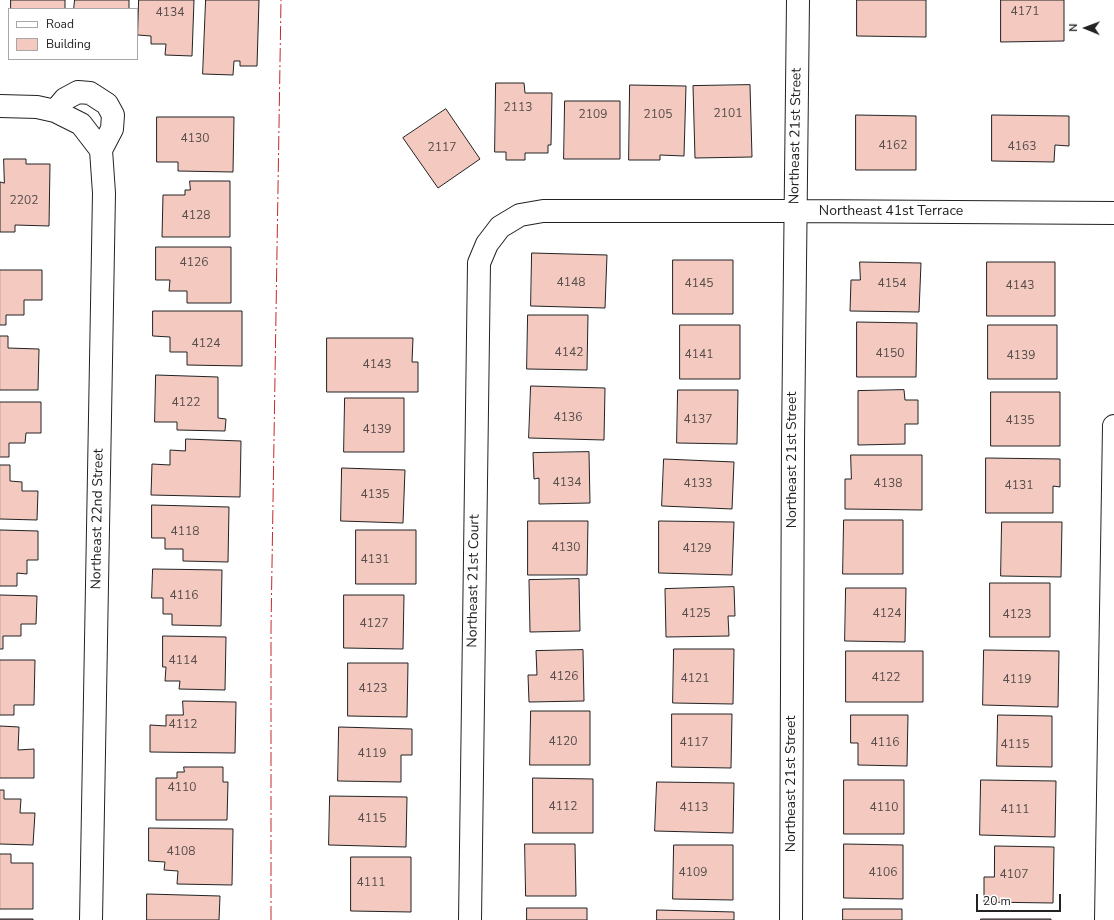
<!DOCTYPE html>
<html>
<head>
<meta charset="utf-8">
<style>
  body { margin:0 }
  #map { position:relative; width:1114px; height:920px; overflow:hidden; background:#fff; font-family:"Nunito Sans",sans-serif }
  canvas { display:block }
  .legend { position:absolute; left:8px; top:8px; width:130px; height:52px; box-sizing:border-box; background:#fff; border:1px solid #a7a7a7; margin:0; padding:5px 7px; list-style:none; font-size:12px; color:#222 }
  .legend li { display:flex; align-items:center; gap:8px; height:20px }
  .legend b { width:20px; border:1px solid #a7a7a7 }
  .north { position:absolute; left:1066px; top:8px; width:40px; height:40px; -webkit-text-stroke:3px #fff; paint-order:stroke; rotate:271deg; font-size:11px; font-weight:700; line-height:16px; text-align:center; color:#222 }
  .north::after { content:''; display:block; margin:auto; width:14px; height:18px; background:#222; clip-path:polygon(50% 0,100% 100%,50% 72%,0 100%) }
  .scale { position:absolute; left:976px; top:894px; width:85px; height:18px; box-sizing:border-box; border:2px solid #222; border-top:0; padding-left:5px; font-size:12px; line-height:14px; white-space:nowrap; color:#222; -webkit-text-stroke:3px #fff; paint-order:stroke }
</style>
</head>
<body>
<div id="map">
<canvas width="1114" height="920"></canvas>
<ul class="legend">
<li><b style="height:5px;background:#fff"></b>Road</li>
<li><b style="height:11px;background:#f3c9c0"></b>Building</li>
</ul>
<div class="north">N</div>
<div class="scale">20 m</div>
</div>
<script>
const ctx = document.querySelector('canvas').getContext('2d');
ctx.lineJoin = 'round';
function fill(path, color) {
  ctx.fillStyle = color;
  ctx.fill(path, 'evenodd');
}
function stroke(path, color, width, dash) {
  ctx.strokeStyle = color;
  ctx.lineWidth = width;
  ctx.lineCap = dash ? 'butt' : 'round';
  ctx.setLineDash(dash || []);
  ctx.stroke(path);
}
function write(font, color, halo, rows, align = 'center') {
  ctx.font = font + ' "Nunito Sans",sans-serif';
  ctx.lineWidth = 3;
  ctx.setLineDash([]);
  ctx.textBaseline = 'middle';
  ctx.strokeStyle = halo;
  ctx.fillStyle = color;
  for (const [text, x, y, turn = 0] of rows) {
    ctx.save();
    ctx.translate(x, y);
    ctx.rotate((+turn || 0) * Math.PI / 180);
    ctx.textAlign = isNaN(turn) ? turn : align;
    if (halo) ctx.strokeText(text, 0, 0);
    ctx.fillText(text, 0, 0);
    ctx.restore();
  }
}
const building = new Path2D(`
  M11,0h54v9h-54z
  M75,0h54v9h-55z
  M139,0h55l-2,56 -27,-1 1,-11h-15v-8l-13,-1z
  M206,0h53l-2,66h-17v-5h-6l-1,14 -30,-1z
  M857,0h69v37l-69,-1z
  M1001,0h63v41l-63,1z
  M496,83h28l1,10h27l-1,52h-3v8h-23v7h-19v-8h-11z
  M630,85l56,1 -2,70 -24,-1v5h-31z
  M750,85l2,72 -57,1 -2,-72z
  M565,101h55v58h-56z
  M446,109l34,50 -42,29 -35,-50z
  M856,115l60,1v54h-60z
  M992,115l77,1v30l-14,-1 -1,17 -62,-1z
  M157,117h77l-1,55 -55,-1v-9h-21z
  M4,159h22v5h24l-1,62 -34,-1v7h-15v-50l4,1z
  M190,181h40v56h-68l1,-42h22v-5h5z
  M156,247h75v56h-44v-12h-18l1,-11h-14z
  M532,253l75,2 -2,53 -74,-2z
  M673,260h60v54h-60z
  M860,262l61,1 -2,49 -69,-1 1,-31h9z
  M987,262h68v54h-68z
  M0,270h42v30h-18v15h-18v10h-6z
  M153,311h89v55l-55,-1v-13h-17v-15l-17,-1z
  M528,315h60l-1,55 -60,-1z
  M857,322l60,1 -1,54h-59z
  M680,325h60v54h-60z
  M988,325h69v54h-69z
  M0,336h8v12l31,1 -1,41h-38z
  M327,338h86l-1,24h6v30h-91z
  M156,375l62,2v41l8,1 -1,12 -48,-1v-8h-22z
  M531,386l74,2 -1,52 -75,-2z
  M678,390h60l-1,54 -60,-1z
  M904,390l1,10h13v24h-13v20l-47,1v-54z
  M991,392h69v54h-69z
  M345,398h59v54h-60z
  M0,402h41v31h-15l-1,10h-16v14h-9z
  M186,439l55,2 -1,56 -89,-2 1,-31 18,1v-15l15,1z
  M589,452l1,51 -51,1v-26l-5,1 -1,-26z
  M851,455h71v55l-77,-1v-30h6z
  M986,458l74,1v28l-7,-1v27h-67z
  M664,459l70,3 -2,47 -70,-3z
  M0,465h10v16l12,1v9h16l-1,29 -37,-1z
  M342,468l63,2 -2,53 -62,-2z
  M152,505l77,2 -1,55 -45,-1v-12h-18v-11h-13z
  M844,520h59v54h-60z
  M528,521h60l-1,54h-59z
  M659,521l75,1 -2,53 -73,-2z
  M1002,522h60l-1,55 -60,-1z
  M0,530l38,1v29h-11v14l-10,-1v13h-17z
  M356,530h60v54h-60z
  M153,569l69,1 -1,56 -49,-1v-11h-9v-16h-11z
  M579,579l1,52 -50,1 -1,-52z
  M990,583h60v54h-60z
  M734,587l1,29h-7l1,20 -63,1 -1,-48z
  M846,588h60l-1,54 -60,-1z
  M0,595l37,1 -1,28h-15v12h-18v13h-3z
  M344,595h60l-1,54 -59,-1z
  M163,636l63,1 -1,53 -46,-1 1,-8h-15l1,-14h-3z
  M674,649h60l-1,55 -60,-1z
  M583,650l1,51 -55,1 -1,-27h9l-1,-24z
  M984,650l75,1 -1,56 -75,-2z
  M846,651h77v51h-77z
  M0,660h35l-1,45h-20v10h-14z
  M348,663h60l-1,54 -59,-1z
  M183,701l53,1 -1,51 -85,-1v-27l16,1v-11h17z
  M531,711h59v54h-60z
  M672,714h60l-1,54 -59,-1z
  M851,715h57l-1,51 -49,-1v-22h-7z
  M998,715l54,1v51l-55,-1z
  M0,726l19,1 -1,23 16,-1v29h-34z
  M339,727l73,2v26h-11v27l-63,-1z
  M184,767h39v15h5l-1,38h-71v-42h21v-6h7z
  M533,778l60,1v54h-60z
  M844,780h60v54h-60z
  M981,780l75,1 -1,56 -75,-2z
  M657,782l77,1 -1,50 -78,-2z
  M0,790h4v9h17l-1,14h15l-2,32 -33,-1z
  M330,796l77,1 -1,50 -77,-2z
  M149,828l84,1 -1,56 -55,-1 1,-13 -14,-1 1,-8 -16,-1z
  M525,844h50l1,52h-50z
  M844,844l59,1v54l-59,-1z
  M674,845h59v55l-60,-1z
  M995,846l59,1 -1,56 -69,-1v-25h10z
  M0,854h11v9h22v46h-33z
  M351,857h60v55l-60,-1z
  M147,894l73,2 -1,24h-72z
  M527,908h60v12h-60z
  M843,909h59v11h-59z
  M657,910l77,2v8h-77z
  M0,919h33v1h-33z
  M981,919h70v1h-70z`);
const minor = new Path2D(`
  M0,106l37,1 18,4 26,13 20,26 3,43 -13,727
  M55,111l10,-12 13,-7 12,1 17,11 6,11 -1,14 -11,21
  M470,920l9,-657 8,-19 13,-17 20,-12 23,-4h252l319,2
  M791,920l2,-478 5,-442
  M1106,920l8,-494`);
const power = new Path2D(`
  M271,920v-292l10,-628`);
const numberNames = [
  ["4171",1025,12],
  ["4134",170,13],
  ["2113",518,108],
  ["2101",728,114],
  ["2109",593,115],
  ["2105",658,115],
  ["4130",195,139],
  ["4162",893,146],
  ["4163",1022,147],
  ["2117",442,148],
  ["2202",24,201],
  ["4128",196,216],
  ["4126",194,263],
  ["4148",571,283],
  ["4145",699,284],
  ["4154",892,284],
  ["4143",1020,286],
  ["4124",206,344],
  ["4142",569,353],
  ["4150",890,354],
  ["4141",699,355],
  ["4139",1021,356],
  ["4143",377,365],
  ["4122",186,403],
  ["4136",568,418],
  ["4137",698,420],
  ["4135",1020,421],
  ["4139",377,430],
  ["4134",567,483],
  ["4133",698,484],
  ["4138",888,484],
  ["4131",1019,486],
  ["4135",375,495],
  ["4118",185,532],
  ["4130",566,548],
  ["4129",697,549],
  ["4131",375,560],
  ["4116",184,596],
  ["4125",696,614],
  ["4124",887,614],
  ["4123",1017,615],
  ["4127",374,624],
  ["4114",183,661],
  ["4126",564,677],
  ["4122",886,678],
  ["4121",695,679],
  ["4119",1017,680],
  ["4123",373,689],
  ["4112",183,725],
  ["4120",563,742],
  ["4117",694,743],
  ["4116",885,743],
  ["4115",1015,745],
  ["4119",372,754],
  ["4110",182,788],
  ["4112",563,807],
  ["4113",694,808],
  ["4110",884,808],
  ["4111",1015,810],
  ["4115",372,819],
  ["4108",181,852],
  ["4109",693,873],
  ["4106",883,873],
  ["4107",1014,875],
  ["4111",371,883]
];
const streetNames = [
  ["Northeast 21st Street",796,136,-89],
  ["Northeast 41st Terrace",891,212],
  ["Northeast 21st Street",793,460,-90],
  ["Northeast 22nd Street",98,519,-89],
  ["Northeast 21st Court",474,581,-89],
  ["Northeast 21st Street",792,784,-90]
];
fill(building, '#f3c9c0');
stroke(building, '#222', 1);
stroke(minor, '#222', 24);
stroke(minor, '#fff', 22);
stroke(power, '#c62828', 1, [14, 3, 2, 3]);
write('12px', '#564c4a', null, numberNames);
write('14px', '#222', '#fff', streetNames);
</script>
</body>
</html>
